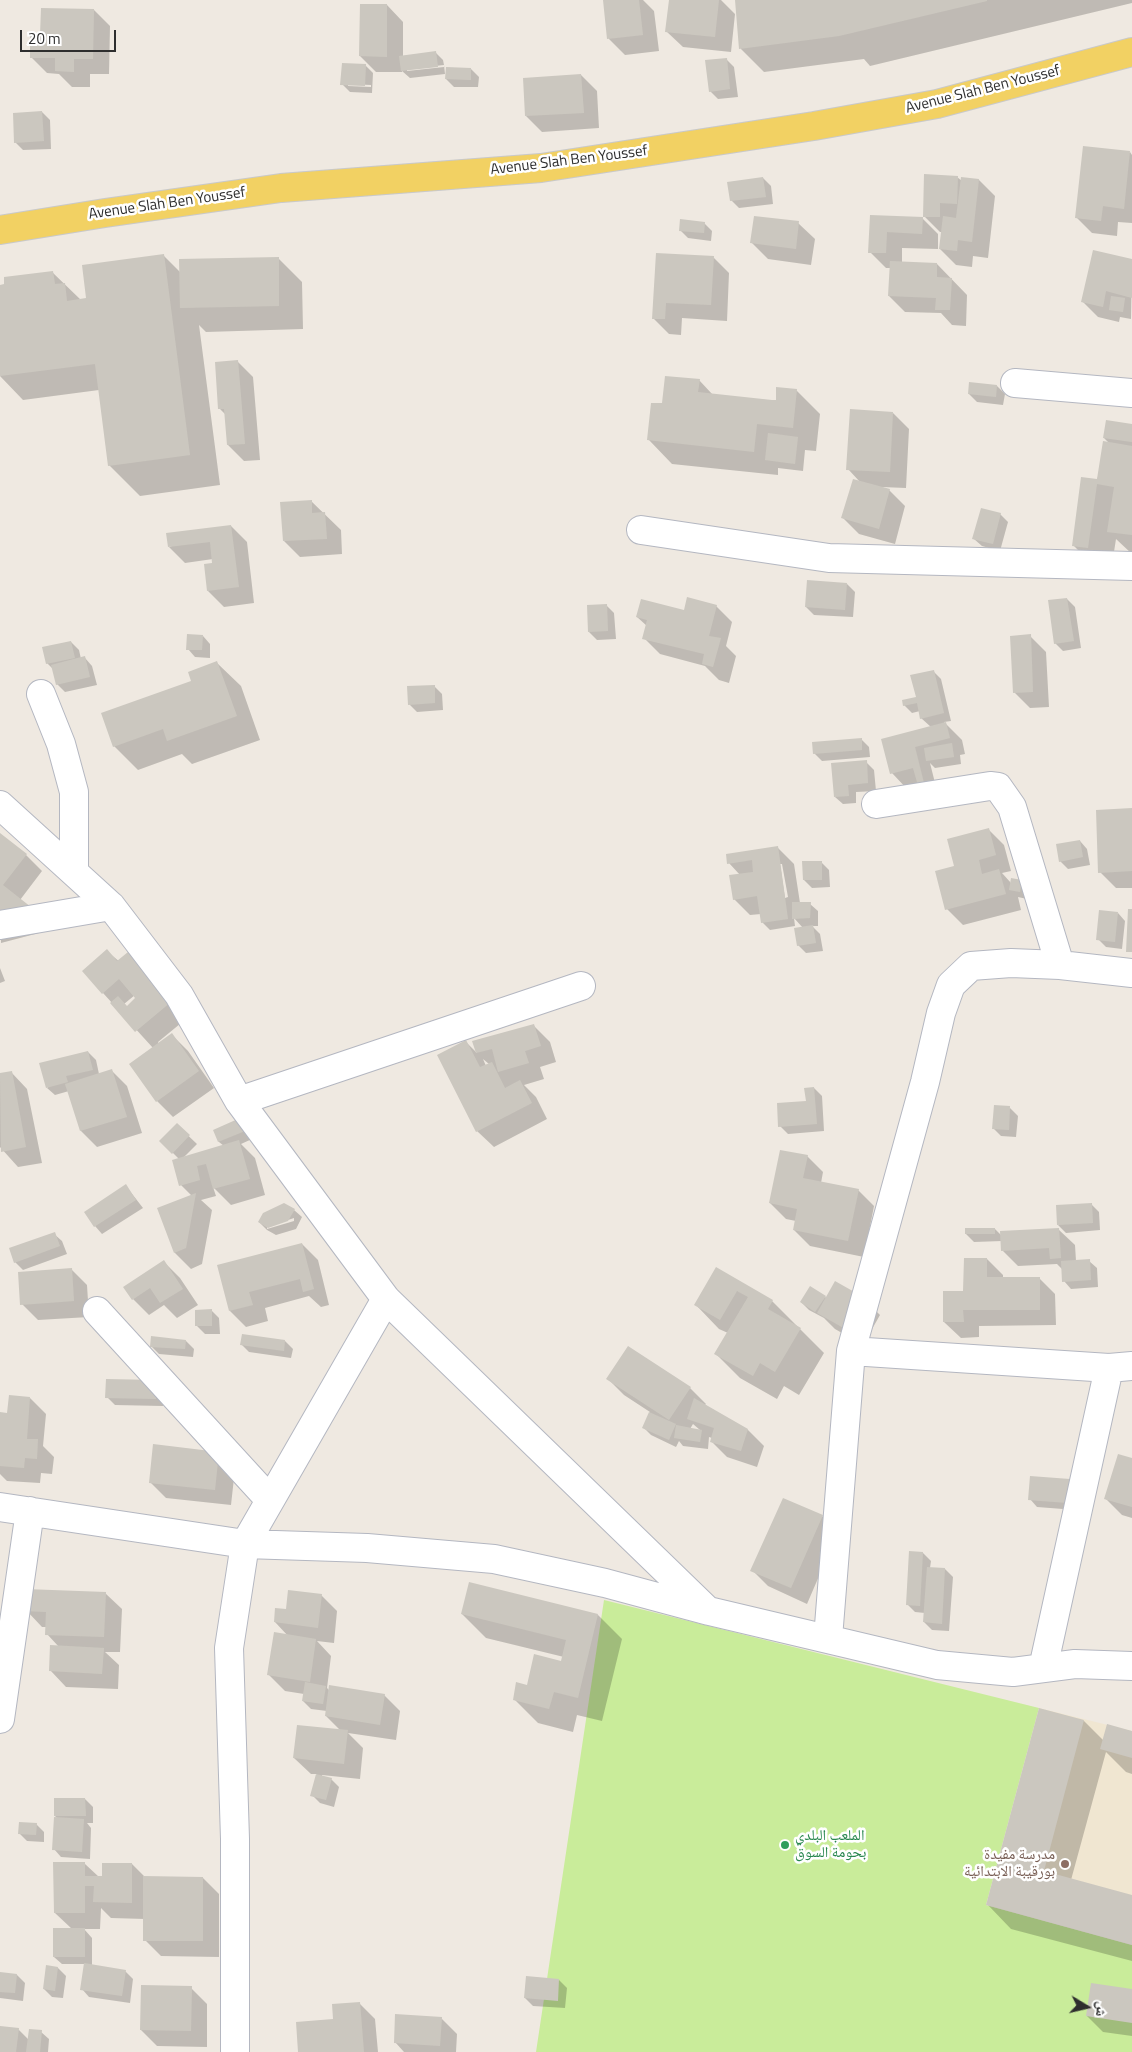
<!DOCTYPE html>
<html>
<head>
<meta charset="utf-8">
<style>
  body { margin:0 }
  #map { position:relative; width:1132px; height:2052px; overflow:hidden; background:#efe9e1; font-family:"Titillium Web","Noto Naskh Arabic",sans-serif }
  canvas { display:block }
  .north { position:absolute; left:1062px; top:1982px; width:50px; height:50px; -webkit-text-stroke:4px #fff; paint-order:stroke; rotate:99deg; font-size:14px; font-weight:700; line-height:20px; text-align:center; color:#2e2e2e }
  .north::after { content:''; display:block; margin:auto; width:18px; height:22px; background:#2e2e2e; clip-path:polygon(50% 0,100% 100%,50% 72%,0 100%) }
  .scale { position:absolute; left:20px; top:30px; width:96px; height:22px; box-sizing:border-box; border:2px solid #2e2e2e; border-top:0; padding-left:6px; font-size:15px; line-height:18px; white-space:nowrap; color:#2e2e2e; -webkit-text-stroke:4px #fff; paint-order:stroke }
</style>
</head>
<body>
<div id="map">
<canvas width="1132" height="2052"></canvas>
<div class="north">ش</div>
<div class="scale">20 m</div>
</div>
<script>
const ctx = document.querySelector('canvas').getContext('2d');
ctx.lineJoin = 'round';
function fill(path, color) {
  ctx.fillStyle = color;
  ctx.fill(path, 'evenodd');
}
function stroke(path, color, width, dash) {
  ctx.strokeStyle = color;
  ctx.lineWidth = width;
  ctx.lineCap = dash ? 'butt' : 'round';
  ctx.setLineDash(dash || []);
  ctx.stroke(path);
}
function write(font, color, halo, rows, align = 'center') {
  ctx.font = font + ' "Titillium Web","Noto Naskh Arabic",sans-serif';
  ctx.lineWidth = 5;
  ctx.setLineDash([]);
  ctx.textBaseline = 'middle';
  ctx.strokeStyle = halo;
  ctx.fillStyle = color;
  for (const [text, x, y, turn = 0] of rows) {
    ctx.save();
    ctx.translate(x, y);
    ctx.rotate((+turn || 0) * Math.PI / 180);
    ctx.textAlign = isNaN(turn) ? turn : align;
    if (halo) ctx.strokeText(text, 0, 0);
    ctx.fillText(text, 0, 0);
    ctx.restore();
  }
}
const education = new Path2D(`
  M1039,1708l93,23v214l-146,-40z`);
const pitch = new Path2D(`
  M604,1600l435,108 -53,197 146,40v107h-596z`);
const shadow = new Path2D(`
  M604,0h39l11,11 5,40 -34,4 -16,-16z
  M670,0h51l14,14 -4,38 -48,-5 -17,-16z
  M736,0h396v3l-262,63 -6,-7 -100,13 -23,-23z
  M387,5l16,17v34l32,-4 8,8 1,5 -37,4v2l37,-4v-2l1,9 -35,4 -8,-7v1h-26l-16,-16z
  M94,10l16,16 -1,48h-19v13h-18l-13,-13 -12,-1 -16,-16 10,-21z
  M726,59l8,8 4,30 -20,2 -8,-8z
  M365,65l8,8 -1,20 -22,-1 -8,-8zM348,84l23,1v2l-23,-1z
  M471,69l8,8 -1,10h-24l-8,-8z
  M581,75l16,16 2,37 -57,4 -16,-16z
  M42,112l8,8 1,29 -28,1 -8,-8z
  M1130,152l2,3v68l-14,-1 -1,14 -25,-3 -16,-16z
  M957,177l5,4 17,-1 16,16 -7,62 -15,-2 -1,11 -16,-2 -16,-16 2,-17h-2l-16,-16z
  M763,178l8,8 2,18 -34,4 -8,-8z
  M871,216l51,2 16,16v15l-36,-1v14l35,2 30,31 -1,31 -14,-1 -11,-12 -36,-1 -16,-16 2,-28h-5l-16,-16z
  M704,223l8,8 -1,10 -23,-3 -8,-8z
  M798,223l17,16 -4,26 -43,-6 -16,-16z
  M657,254l56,3 16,16 -2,48 -45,-3 -1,17 -12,-1 -16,-16z
  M163,255l18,18 97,-15 24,24 1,47 -97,3 -7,-7 21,160 -80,11 -31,-31 -10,-75 -76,10 -23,-24v-90l52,-14 29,28 6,-1z
  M1132,261l-1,58 -11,-2 -1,5 -21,-5 -16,-16z
  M237,361l16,16 7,83 -16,1 -16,-16 -2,-30 -6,-6z
  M699,380l14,15 64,6 19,-11 24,24 -4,37 -11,-1 -2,21 -25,-3v7l-106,-11 -23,-24 14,-35z
  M997,386l8,8 -2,11 -26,-3 -8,-8z
  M893,413l16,16 -3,59 -25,-1 8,3 16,16 -10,38 -36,-10 -16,-16 17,-36 -12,-13z
  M1132,425v129l-16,-15 -5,32 -14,-2 -24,-24 37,-101 -6,-6z
  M311,501l30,29 1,24 -42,3 -16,-16z
  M1000,514l8,8 -8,29 -18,-5 -8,-7z
  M231,526l16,16 7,61 -30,4 -16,-16 5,-32 -28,4 -16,-16z
  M847,584l8,8 -2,25 -39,-2 -8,-8z
  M1067,599l8,8 6,41 -18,3 -8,-8z
  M606,605l8,8 2,26 -19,1 -8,-8z
  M716,606l16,16 -6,24 10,10 -7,27 -10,-3 -14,-14 -45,-12 -16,-16 3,-12 -10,-9 47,-5z
  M203,636l7,8v14l-15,-1 -7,-8z
  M1030,636l16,16 3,55 -19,1 -16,-16z
  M71,642l8,8 2,9 4,-1 7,8 5,19 -32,7 -8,-8 -4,-15 -6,-6z
  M217,663l24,23 19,54 -68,24 -10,-10 -44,16 -24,-24z
  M933,671l8,8 10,42 -7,1 18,18 3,14 -5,1 1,9 -26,4 -5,-5 10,40 -32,-13 -16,-17 39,-46 -10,-9 -1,-7 -8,2 -8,-8 13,-7z
  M434,686l8,8 1,16 -26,2 -8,-8z
  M861,739l8,8 1,10 -48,4 -8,-8z
  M866,762l8,8 2,21 -20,1v11l-13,1 -8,-7z
  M1132,809v79h-16l-16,-16z
  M988,829l16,16 7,26 -9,2 9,10 10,-1 6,17 -9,-2 3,13 -58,15 -16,-16 9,-42z
  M0,834l26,21 16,16 -22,29 26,24 -7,9 -38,10z
  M1080,841l7,8 3,16 -22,4 -8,-8z
  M778,848l16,16 6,39 10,1 8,7v15h-6l8,8 3,17 -17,2 -8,-8 5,-17 -9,-10 1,8 -25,4 -8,-8 -1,-8 -11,1 -16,-16 6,-24 -11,-12zM780,864h2l6,33 -3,1z
  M821,862l8,8 1,17 -18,1 -8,-8z
  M1118,913l7,8 -3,28 -16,-2 -8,-8z
  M107,951l79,68 -28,23 1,2 13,-9 16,16 26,37 -41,29 -16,-16 -4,-53 -50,-55zM135,995l2,3 -10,9 -3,-3z
  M0,968l5,13 -5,2z
  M534,1026l16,16 6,20 -16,5 4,12 -20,6 12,12 11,22 -53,28 -17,-16 -11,-89 11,11 -3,-11zM483,1059l6,5 -3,2z
  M88,1052l8,8 3,14 12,-4 16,16 15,47 -45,14 -16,-16 -12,-40 -14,4 -8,-7z
  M11,1072l16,17 15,74 -24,4 -18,-20v-72z
  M814,1088l8,8 2,35 -36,3 -8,-8 27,-24z
  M1010,1108l8,8 -2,21 -15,-1 -8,-8z
  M240,1120l12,19 -11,5 14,14 10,37 -34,10 -18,-18 3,9 -15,4 11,10 -10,54 -11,5 -16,-16 -17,-44 34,-13 -11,-11 -2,-26 -18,-18 16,-16 20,19 -14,14 41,-12 -5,-4 -5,-11z
  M807,1156l16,16 -2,11 37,7 16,16 -10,51 -54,-11 -16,-16 2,-9 -10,-2 -16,-16z
  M126,1186l17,22 -41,26 -7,-8z
  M1091,1204l8,8 1,18 -34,3 -8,-8z
  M294,1210l8,7 -6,12 -20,6 -9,-5 -8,-8zM294,1218v3l-27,8v-2z
  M995,1229l6,6 57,-6 17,16 1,16h13l8,7 1,19 -27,2 -7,-8 -1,-11 -6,-6 -39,2 -16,-16v-9l-28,1 -8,-8z
  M54,1234l8,7 5,13 -44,16 -8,-8z
  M302,1244l16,16 11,45 -8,2 -12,-11 -44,12 3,13 -22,6 -16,-16 -12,-45z
  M987,1259l16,16v3h36l16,16 1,31 -77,1v11l-18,1 -17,-16z
  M164,1262l16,16 18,27 -21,13 -13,-13 -15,10 -16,-16z
  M71,1269l16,16 2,32 -51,3 -16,-16z
  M717,1269l55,32 52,52 -25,42 -15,-9 -7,13 -37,-21 -24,-24 12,-21 -9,-4 -23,-24z
  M825,1297l2,1 37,1 16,16 -17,30 -28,-16 -11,-11 -15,-8 -8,-8z
  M211,1310l8,8 1,16h-15l-8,-8z
  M186,1341l8,8 -1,8 -34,-3 -8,-8z
  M285,1341l8,8 -2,9 -42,-6 -8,-8z
  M608,1379l82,9 16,16 -1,1 43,25 16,16 -7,21 -30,-10 -16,-16 1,-3 -3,-1 -1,12 -25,-3 -4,-5 -3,6 -25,-12 -8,-8 7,-15 -26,-17zM693,1424l7,6 -10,-1z
  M164,1389l-1,17 -48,-1 -8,-8z
  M30,1398l16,16 -3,32 11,11 -2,17 -11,-1 -1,10 -33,-2 -7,-7v-60h8z
  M219,1453l16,16 -4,36 -65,-7 -16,-16z
  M1132,1460v58l-10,-3 -16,-16z
  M1069,1480l8,8 -1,22 -39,-3 -7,-8z
  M822,1516l16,16 -31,72 -39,-18 -16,-16z
  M910,1553h13l8,8 -1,7 15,1 8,8 -4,54 -17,-1 -8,-8 1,-9 -10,-1 -8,-8z
  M470,1584l128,31 24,24 -20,82 -25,-6 -4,17 -35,-9 -24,-24 14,-12 34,-25 2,-5 -78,-19 -24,-24z
  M105,1593l17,16 -2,43h-15l14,13 -1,24 -52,-2 -16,-17 9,-23 -12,-13v-7h-5l-16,-17z
  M321,1595l16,16 -3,32 -17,-2 14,15 -4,32 3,3 54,4 16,16 -4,29 -48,-7 15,15 -3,31 -38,-4v2l9,2 8,8 -5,20 -14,-4 -8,-8 5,-21h-6l-17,-16 47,-27 -15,-15 1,-5 -16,-2 -8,-8 1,-7 -19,-3 -16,-16 19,-39 -13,-14 12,-12z
  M1040,1710l44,11 20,20 28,-9v42l-6,-2 -20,-20 -35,128 61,16v65l-121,-32 -23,-24z
  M85,1799l8,8v16h-6l4,5 -1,31 -29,-2 -7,-8 4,-30 -3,-3z
  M36,1824l8,8v10l-17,-1 -8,-8z
  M85,1864l14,13 33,-13 13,13 58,1 16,16v63l-58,-1 -16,-16v-21l-34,-1 -10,-10 -1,21h-16l8,9v28l33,5 8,8 -3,24 -41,-6 -7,-8 3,-25h-23l-8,-7 18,-28 -17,-16z
  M47,1967l11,1 8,8 -3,22 -11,-1 -8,-8z
  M0,1974l17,1 8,8 -2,18 -23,-3z
  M559,1980l8,8 -2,20 -32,-2 -8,-8z
  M191,1988l16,16v43l-50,-1 -16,-16z
  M1132,1990v46l-29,-4 -16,-16z
  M359,2003l16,16 3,33h-78l35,-32z
  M441,2018l16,16 -1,18h-52l-9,-10z
  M0,2027l18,2 11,11 12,-8 8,7 -1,13h-48z`);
const building = new Path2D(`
  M603,0h36l4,35 -36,4z
  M669,0h50l-4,37 -50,-5z
  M735,0h252v1l-148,35 -100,13z
  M360,4h27v53l-28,-1z
  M41,8l53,1 -1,50h-19v13l-19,-1v-13h-25v-23h10z
  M436,51l2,16 -37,4 -2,-15z
  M727,58l3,31 -21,3 -4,-32z
  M342,63l24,1 -1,22 -25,-1z
  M446,67l25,1v12l-26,-1z
  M581,74l3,39 -59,3 -2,-38z
  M42,111l2,30 -30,2 -1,-30z
  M1083,146l47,5 -6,58 -21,-3 -2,15 -26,-3z
  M924,174l34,2 -1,28 -17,-1v14h-17z
  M763,177l3,20 -36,4 -3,-19z
  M961,177l18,2 -7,63 -14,-2 -1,11 -18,-2 4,-33 13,2z
  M870,215l53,2 -1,17 -35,-2 -1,21h-18z
  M754,216l45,5 -3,28 -46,-6z
  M680,219l25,3 -1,11 -25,-2z
  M1093,250l39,9v39l-26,-7 -3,16 -22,-5z
  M656,253l58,3 -3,49 -45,-2 -1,16h-13z
  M164,254l26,201 -82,11 -13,-102 -95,12v-91l4,-1v-7l49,-6 2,13 10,-1 2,18 19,-3 -4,-33z
  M279,257v49l-99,2 -1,-49z
  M890,261l47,2v14l15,1 -2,32h-15l1,-12 -48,-2z
  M1111,296l14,2 -2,14 -14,-2z
  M238,360l7,84 -18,1 -3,-36h-6l-3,-47z
  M665,376l35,3 -2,13 74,8h4v-13l21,2 -4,39 -36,-4 -3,28 -107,-12 4,-37h11z
  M969,382l28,3 -1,12 -28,-3z
  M850,409l43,3 -3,60 -44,-2z
  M1106,420l26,4v18l-29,-4z
  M768,433l30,4 -3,27 -30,-4z
  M1103,441l29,5v89l-25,-3 7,-45 -17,-3 -9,64 -16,-2 9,-69 16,2z
  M853,479l37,10 -11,40 -38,-11z
  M312,500v13l13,-1 2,27 -44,2 -3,-39z
  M981,508l20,5 -8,31 -21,-5z
  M231,525l8,62 -32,4 -3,-27 8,-1 -2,-21 -42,5 -2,-14z
  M807,580l40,3 -2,27 -40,-3z
  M687,597l30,8 -8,31 12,2 -8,29 -11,-3 2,-10 -62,-15 5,-19 -11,-3 5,-18 43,11z
  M1067,598l7,43 -20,3 -6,-44z
  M607,604l1,27 -20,1 -1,-27z
  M187,634l16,1 -1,15h-16z
  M1031,634l2,58 -20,1 -3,-57z
  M71,641l4,17 -29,6 -4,-17z
  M85,656l5,21 -34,8 -5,-20z
  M217,661l20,55 -70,25 -4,-12 -50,18 -12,-34 90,-32 -3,-9z
  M934,670l10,43 -24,6 -3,-16 -14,3 -1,-6 14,-3 -6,-22z
  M435,685v18l-27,2 -1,-19z
  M946,722l4,16 -35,9 10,40 -6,2 -6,-21 -23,6 -9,-35z
  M862,738v12l-49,4 -1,-12z
  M952,743l2,14 -28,4 -2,-13z
  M867,760l1,23 -20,2 1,11 -15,1 -3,-34z
  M1132,808v63l-34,2 -2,-63z
  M989,828l7,27 -17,5 3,14 17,-5 7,25 -61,16 -10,-39 19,-5 -7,-27z
  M0,833l27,21 -24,31 28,22 -31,16z
  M1080,840l3,17 -24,5 -3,-18z
  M778,846l10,73 -27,4 -4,-27 -24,4 -4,-25 24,-3 -1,-12 -25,4 -1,-10z
  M802,861h20v19h-19z
  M1011,878l11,2 -2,12 -11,-2z
  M792,902h19l-1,16 -18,1z
  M1128,909h4v43h-6z
  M1099,910l19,2 -3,30 -19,-2z
  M813,925l3,18 -19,3 -3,-18z
  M107,949l10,12 11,-9 43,50 -36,30 -25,-29 8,-7 9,10 8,-8 -16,-19 -17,15 -20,-23z
  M534,1024l7,22 -16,5 4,12 -31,9 -6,-23 -16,4 -4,-12z
  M172,1033l27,38 -43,31 -27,-38z
  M466,1040l14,27 12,-5 13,26 15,-8 12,23 -56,29 -39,-77z
  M88,1051l5,19 -27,6 2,6 -22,6 -7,-25z
  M112,1069l15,48 -47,14 -15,-47z
  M12,1071l14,76 -25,5 -1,-79z
  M814,1087l3,37 -39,3 -1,-24 29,-2 -2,-13z
  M994,1105l16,1 -1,24 -17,-1z
  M240,1118l5,13 -27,11 -5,-12z
  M177,1123l13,12 -18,19 -13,-13z
  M239,1140l11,39 -37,10 -7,-25 -9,2 3,14 -21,6 -7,-26z
  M780,1150l28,5 -5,23 56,11 -11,52 -55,-11 4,-21 -28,-6z
  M126,1184l10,16 -42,27 -10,-15z
  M196,1193l-10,55 -12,5 -17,-45z
  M284,1203l11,6 -7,12 -20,7 -10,-6 5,-9z
  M1092,1203l1,20 -36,2 -1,-20z
  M965,1228h30v6h-30z
  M1059,1228l2,30 -11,1 -1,-11 -48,3 -1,-20z
  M55,1232l5,14 -46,17 -5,-15z
  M302,1243l12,46 -11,3 -3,-13 -51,13 4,13 -24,6 -12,-46z
  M964,1258h23v19h53v33h-77l1,12h-21v-31h20z
  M1090,1259l1,21 -29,2 -1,-21z
  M164,1260l19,29 -23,14 -10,-15 -18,12 -9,-13z
  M716,1267l57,33 -5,9 33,19 -26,44 -15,-9 -7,13 -39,-22 34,-57 -11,-6 -17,29 -26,-15z
  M72,1268l2,33 -54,4 -2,-33z
  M835,1281l30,17 -18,32 -30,-17z
  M810,1286l16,10 -11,16 -15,-10z
  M212,1309v17h-17v-16z
  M242,1334l43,6 -1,11 -44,-6z
  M151,1336l35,4 -1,9 -35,-2z
  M628,1346l63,41 -22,33 -63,-41z
  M106,1379l50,1v19l-51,-1z
  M9,1395l21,2 -3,42h11l-1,20 -12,-1 -1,10 -24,-2v-54l7,1z
  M694,1398l54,31 -7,22 -31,-9 4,-14 -27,-9z
  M649,1412l27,12 -7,16 -27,-12z
  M676,1425l26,5 -2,12 -26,-4z
  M153,1444l66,8 -4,38 -66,-7z
  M1118,1454l14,4v49l-28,-8z
  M1030,1476l40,3 -2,24 -40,-3z
  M783,1498l40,17 -32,73 -41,-17z
  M909,1551l14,1 -3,54 -14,-1z
  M927,1567l18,1 -3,56 -19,-2z
  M469,1582l129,32 -20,84 -24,-6 -5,17 -36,-9 3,-18 11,3 7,-31 27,7 5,-21 -105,-26z
  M25,1589l81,3 -2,45 -59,-2 1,-23 -22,-1z
  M288,1590l34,4 -4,34 -44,-6 1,-14 11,1z
  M274,1632l42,7 -6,43 -43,-7z
  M50,1645l54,3 -2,26 -53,-3z
  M305,1682l21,4 -3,18 -21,-3z
  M329,1685l56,9 -5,31 -55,-9z
  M1039,1708l45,12 -40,151 88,24v50l-146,-40z
  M1107,1724l25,7v27l-32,-9z
  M297,1725l51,5 -4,34 -51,-6z
  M316,1774l16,4 -6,22 -16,-4z
  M54,1798h31l1,18h-32z
  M54,1817l30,2 -2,33 -30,-2z
  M19,1822l18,1 -1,12 -18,-1z
  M53,1862h32v14h17v-13h30v40l-39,-1 1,-16h-9v27h-31z
  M143,1876l60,1v64h-60z
  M53,1928h32v29h-32z
  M84,1963l42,7 -4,26 -42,-6z
  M46,1965l12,2 -3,24 -12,-2z
  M0,1972l17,2 -2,19 -15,-1z
  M526,1976l33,3 -1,22 -34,-3z
  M1091,1983l41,6v34l-46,-7z
  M141,1985l51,1 -1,45 -51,-1z
  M360,2002l4,50h-66l-2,-30 37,-3 -1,-15z
  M395,2014l47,3 -2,29 -46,-3z
  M0,2026l19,2 -3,24h-16z
  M29,2029l13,1 -2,22h-14z`);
const minor = new Path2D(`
  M1015,383l117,10
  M641,530l188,28 303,8
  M41,694l20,50 13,48v80
  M876,804l114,-18 8,1 14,20 48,158
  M0,805l111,101 68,89 60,106 147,198 320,310
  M0,925l111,-19
  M239,1101l342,-115
  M97,1311l173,189
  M851,1351l258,17 23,-2
  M0,1507l245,37 122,4 127,11 111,24 104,28 228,54 76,7 62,-8 57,2
  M828,1638l23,-287 74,-269 16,-69 10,-28 20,-19 40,-3 49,2 72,8
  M1043,1668l66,-300
  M0,1719l30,-208
  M235,2052v-213l-6,-191 16,-104 141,-245`);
const major = new Path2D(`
  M0,230l105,-17 176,-25 260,-20 273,-42 123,-22 195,-52`);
const markers = [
  [785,1845,5,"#2e9e5b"],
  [1065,1864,5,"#8d6e63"]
];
const streetNames = [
  ["Avenue Slah Ben Youssef",983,90,-14],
  ["Avenue Slah Ben Youssef",569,161,-7],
  ["Avenue Slah Ben Youssef",167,204,-8]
];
const leisureNames = [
  ["الملعب البلدي",795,1836],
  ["بحومة السوق",795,1853]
];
const educationNames = [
  ["مدرسة مفيدة",1055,1855],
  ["بورقيبة الابتدائية",1055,1872]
];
fill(education, '#f0e6d1');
fill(pitch, '#c9ec9a');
fill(shadow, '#0003');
fill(building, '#cbc7bf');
stroke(minor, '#b4b7c1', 30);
stroke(major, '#c9c9c9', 30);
stroke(minor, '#fff', 28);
stroke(major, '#f2d163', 28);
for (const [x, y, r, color] of markers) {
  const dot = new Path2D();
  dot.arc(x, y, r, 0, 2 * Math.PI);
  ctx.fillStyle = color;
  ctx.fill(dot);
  stroke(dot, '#fff', 2);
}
write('15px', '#2e2e2e', '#fff', streetNames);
write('15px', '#27864d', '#fff', leisureNames, 'left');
write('15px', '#785e54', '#fff', educationNames, 'right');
</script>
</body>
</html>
